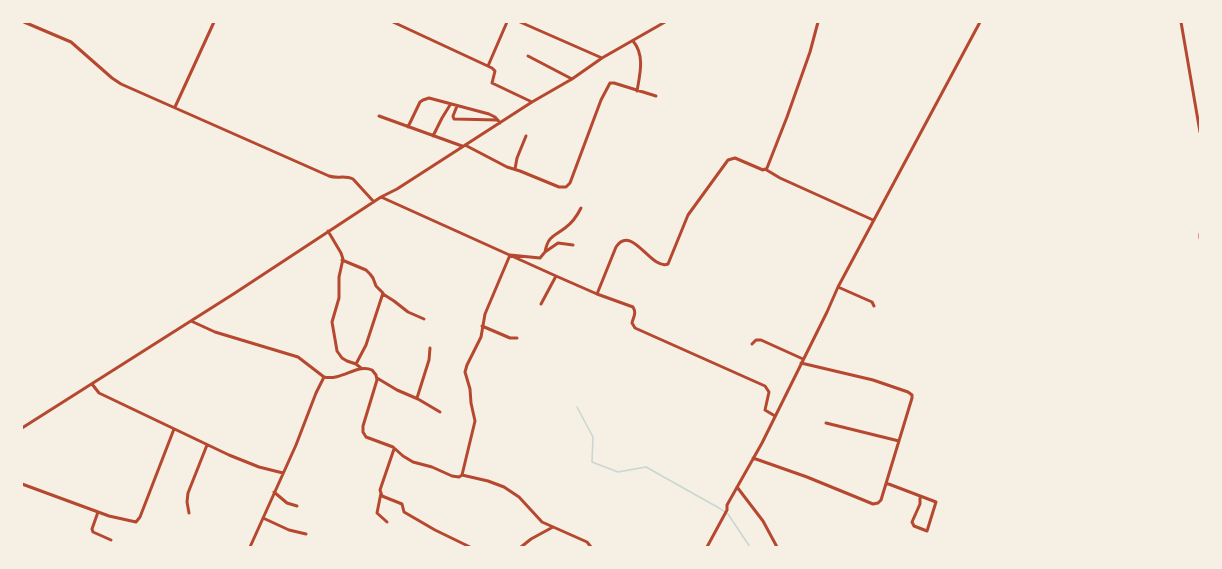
<!DOCTYPE html>
<html>
<head>
<meta charset="utf-8">
<style>
  body { margin:0 }
  #map { position:relative; width:1222px; height:569px; overflow:hidden; background:#f6efe4; font-family:"Fira Sans Condensed",sans-serif }
  canvas { display:block }
  .frame { position:absolute; inset:0; border:23px solid #f6efe4; pointer-events:none }
</style>
</head>
<body>
<div id="map">
<canvas width="1222" height="569"></canvas>
<div class="frame"></div>
</div>
<script>
const ctx = document.querySelector('canvas').getContext('2d');
ctx.lineJoin = 'round';
function stroke(path, color, width, dash) {
  ctx.strokeStyle = color;
  ctx.lineWidth = width;
  ctx.lineCap = dash ? 'butt' : 'round';
  ctx.setLineDash(dash || []);
  ctx.stroke(path);
}
const stream = new Path2D(`
  M577,407l16,30 -1,25 26,10 28,-5 73,41 9,6 22,33`);
const minor = new Path2D(`
  M24,22l47,20 41,36 9,6 208,92c8,3 16,-1 24,3l21,23
  M393,22l99,46 3,3 -3,12 40,19
  M520,22l82,36
  M1181,22l19,110
  M633,41c12,14 7,33 4,50
  M528,56l44,23
  M488,66l19,-44
  M457,106l-4,10 1,3 44,1
  M175,107l39,-85
  M379,116l83,30
  M408,127l12,-25 3,-2 6,-2 60,16 6,3 5,6
  M433,136l9,-18 8,-13
  M465,145l42,22 13,4 39,16h7l4,-4 31,-83 9,-17h4l42,13
  M515,169l2,-11 9,-22
  M765,169l15,9 93,42
  M381,197l175,79 41,18 36,13c4,7 0,10 -1,16l3,5 130,58 4,6 -4,18 10,6
  M328,231l13,22 2,6 -4,18v21l-7,24 4,23 1,6 5,7 5,3 9,3 5,4
  M1200,234v4
  M545,252c3,-16 8,-15 20,-24 7,-5 12,-12 16,-20
  M342,260l24,10 4,4 3,4 3,8 7,7 -17,52 -10,19
  M838,287l34,15 2,4
  M383,294l11,7 14,11 16,7
  M597,294l19,-47c16,-24 35,24 52,17l20,-49 40,-55 7,-2 28,12 4,-2 20,-51 23,-65 8,-30
  M541,304l15,-28
  M191,321l24,11 83,25 26,20c18,4 34,-14 48,-7l4,5 1,5 -14,46v6l3,5 27,10 10,9 10,6 19,5 20,9 7,1 3,-2 26,6 16,6 15,10 23,25 45,20 4,5
  M482,326l28,12h7
  M752,344l4,-4h5l42,19
  M377,378l20,12 21,9 -1,-1 12,-38 1,-12
  M92,384l7,9 130,62 30,12 24,6
  M418,399l22,13
  M826,423l73,18
  M22,428l213,-135 146,-96 16,-8 135,-87 40,-23 30,-21 63,-36
  M394,449l-14,41 2,6 20,8 2,8 31,18 35,17
  M753,458l54,19 66,27 5,-1 3,-3 31,-102v-3l-4,-3 -35,-12 -72,-17
  M462,475l13,-54 -4,-18 -1,-14 -5,-17 2,-7 14,-28 4,-23 25,-59 30,3 5,-6 13,-9 15,2
  M886,483l50,19 -9,29 -13,-5 -2,-4 8,-18v-8
  M22,484l87,32 27,6 4,-5 34,-88
  M737,487l26,34 14,26
  M274,492l13,11 10,3
  M381,493l-4,20 10,9
  M98,512l-6,17 1,3 18,8
  M189,513l-2,-11 1,-9 19,-48
  M263,518l26,12 17,4
  M250,547l46,-102 20,-52 8,-16
  M521,547l10,-8 22,-12
  M707,547l20,-37v-5l35,-62 65,-131 11,-25 142,-265`);
stroke(stream, '#c9d6d2', 1.5);
stroke(minor, '#b5482f', 3);
</script>
</body>
</html>
